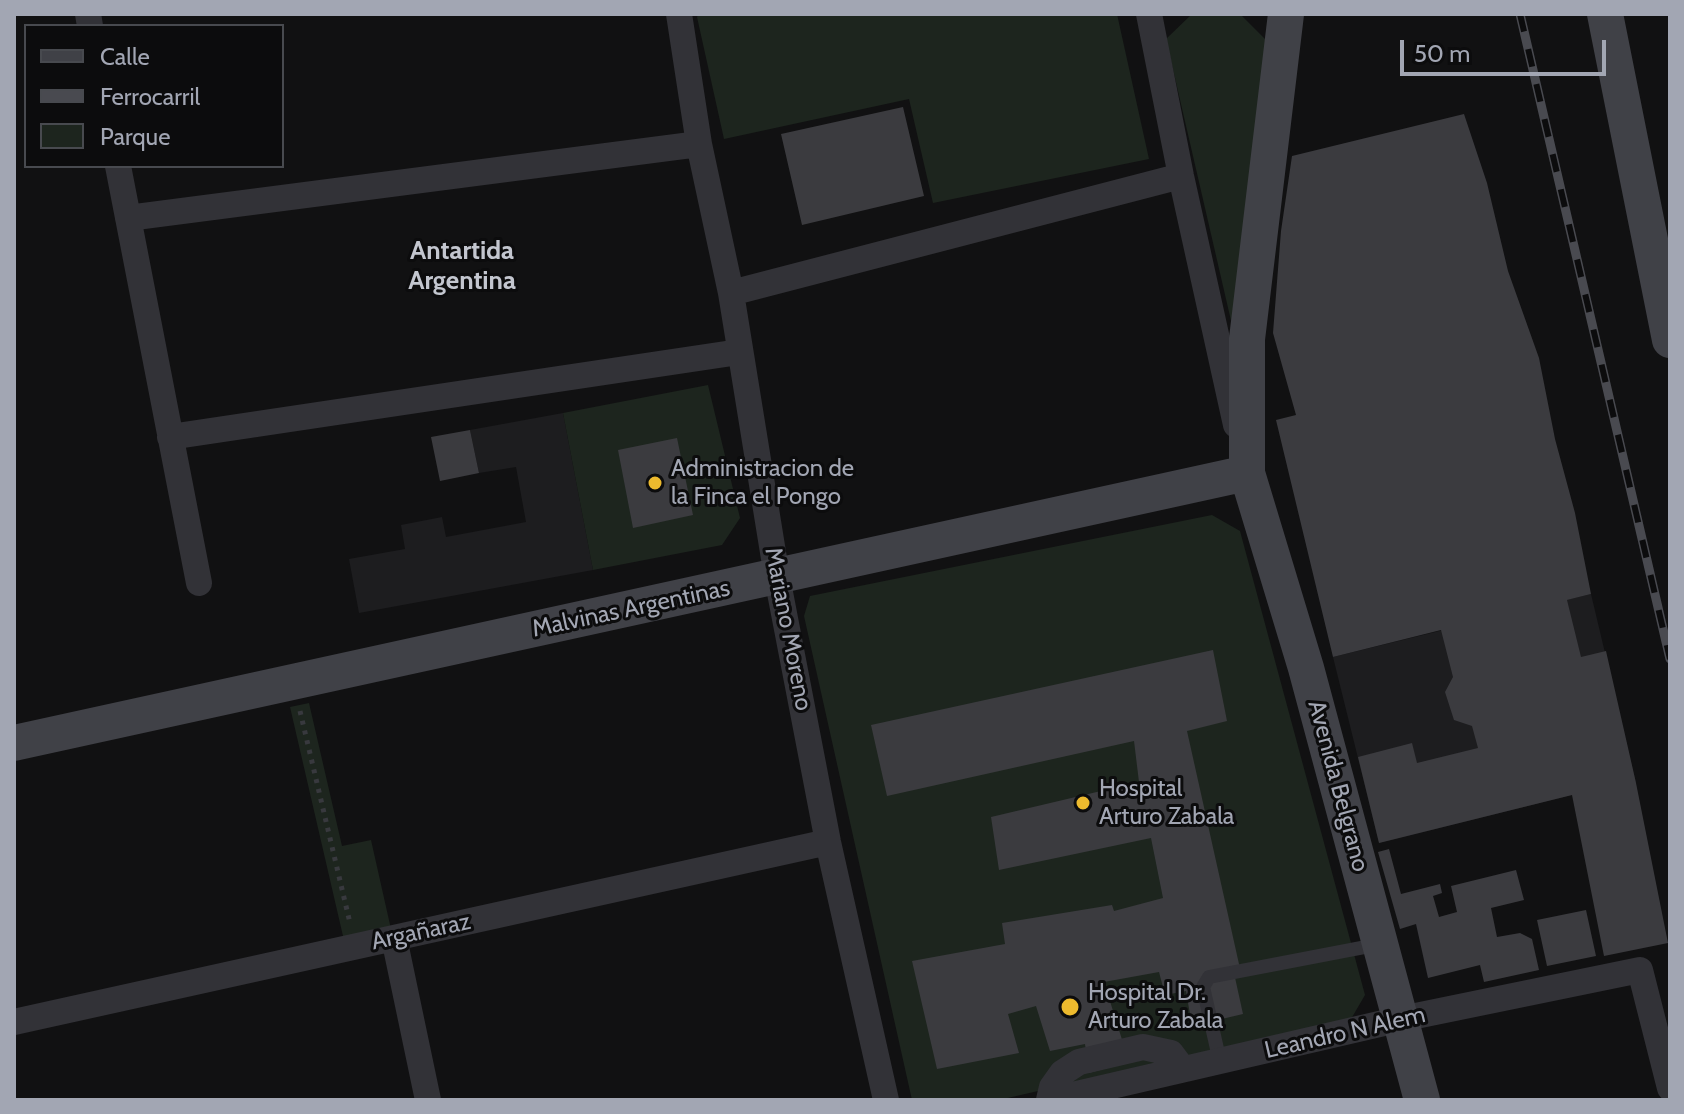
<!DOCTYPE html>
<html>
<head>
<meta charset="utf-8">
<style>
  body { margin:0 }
  #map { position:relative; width:1684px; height:1114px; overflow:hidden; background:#111112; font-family:Cabin,sans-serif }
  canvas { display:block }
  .frame { position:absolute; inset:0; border:16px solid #a2a6b3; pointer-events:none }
  .legend { position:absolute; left:24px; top:24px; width:260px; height:144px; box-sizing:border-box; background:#0c0c0d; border:2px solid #484a4f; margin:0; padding:10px 14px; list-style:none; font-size:24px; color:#a2a6b3 }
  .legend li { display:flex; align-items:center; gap:16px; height:40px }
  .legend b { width:40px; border:2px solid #484a4f }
  .scale { position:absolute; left:1400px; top:40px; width:206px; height:36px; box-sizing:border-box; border:4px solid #a2a6b3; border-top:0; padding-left:10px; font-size:24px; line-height:28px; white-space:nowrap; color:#a2a6b3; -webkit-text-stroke:6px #0c0c0d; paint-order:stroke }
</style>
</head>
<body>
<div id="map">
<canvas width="1684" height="1114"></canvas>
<div class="frame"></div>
<ul class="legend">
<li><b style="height:10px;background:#404147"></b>Calle</li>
<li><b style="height:10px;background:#494a50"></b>Ferrocarril</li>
<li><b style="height:22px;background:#1d251e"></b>Parque</li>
</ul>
<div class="scale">50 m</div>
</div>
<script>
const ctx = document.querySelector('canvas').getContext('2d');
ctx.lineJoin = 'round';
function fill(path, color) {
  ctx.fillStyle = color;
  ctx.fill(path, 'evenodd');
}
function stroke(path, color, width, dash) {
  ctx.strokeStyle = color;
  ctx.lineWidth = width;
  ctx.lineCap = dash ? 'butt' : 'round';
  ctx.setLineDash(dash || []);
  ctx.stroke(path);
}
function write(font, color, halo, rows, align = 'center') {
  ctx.font = font + ' Cabin,sans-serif';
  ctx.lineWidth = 6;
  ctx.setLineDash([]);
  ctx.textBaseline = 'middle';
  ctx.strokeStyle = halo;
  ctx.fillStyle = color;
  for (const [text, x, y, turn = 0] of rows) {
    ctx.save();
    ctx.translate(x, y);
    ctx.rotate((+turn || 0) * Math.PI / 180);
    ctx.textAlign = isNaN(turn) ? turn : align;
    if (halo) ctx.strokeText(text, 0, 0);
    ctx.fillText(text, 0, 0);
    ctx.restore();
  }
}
const built = new Path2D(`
  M563,413l30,157 -234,43 -10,-54 56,-10 -4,-24 41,-8 4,20 80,-15 -10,-55 -37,6 -9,-43z
  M1591,594l45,189 -64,12 -193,48 -46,-186z`);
const green = new Path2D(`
  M699,14h418l32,145 -216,44 -24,-104 -185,40 -27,-122z
  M1192,14h48l30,30 -38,281 -66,-286z
  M708,385l32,133 -18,27 -129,25 -30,-157z
  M1212,515l28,16 125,464 -14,24 -352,81h-87l-108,-484 6,-20z
  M309,703l33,143 29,-6 22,98 -47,11 -56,-242z`);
const building = new Path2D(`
  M903,107l21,89 -122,29 -21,-91z
  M1464,114l23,69 21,88 31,87 16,81 20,74 16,81 -24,6 14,57 25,-6 30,132 32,160 -64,13 -32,-161 -193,48 -21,-86 54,-14 5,20 61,-15 -6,-22 -18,-6 -9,-28 8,-15 -12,-47 -108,27 -57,-237 20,-5 -23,-82 8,-102 11,-75z
  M470,430l9,43 -39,8 -9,-44z
  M677,438l16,77 -60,13 -15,-78z
  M1213,650l14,71 -40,10 54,242h-7l9,41 -51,12 -6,-35 -21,4 -6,-23 -55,10 25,80 -40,11 -4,-29 -35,7 -14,-45 -28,8 11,39 -82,16 -25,-108 93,-17 -3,-21 110,-18 2,6 49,-13 -12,-60 -152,32 -8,-53 148,-35 -5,-41 -247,55 -16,-71z
  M1389,849l12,45 39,-10 2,9 -9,3 6,21 18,-5 -6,-26 65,-16 8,30 -33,8 6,29 23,-4 12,6 7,31 -55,12 -4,-17 -52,13 -12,-54 -16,5 -22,-77z
  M1586,910l10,46 -49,10 -10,-46z`);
const path = new Path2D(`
  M300,711l50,212`);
const lane = new Path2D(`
  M1220,1062l-17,-75 6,-10 172,-33`);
const street = new Path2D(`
  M88,14l2,12
  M679,14l20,130 32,149 46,284 51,265 58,258
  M1149,14l32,162 55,249
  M118,166l81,417
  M128,218l571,-74
  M731,293l450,-117
  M170,437l569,-85
  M394,938l34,162
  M14,1022l814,-180
  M1049,1100l3,-13 10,-14 17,-11 64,-15 28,6 12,16
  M1051,1100l350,-81 239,-49 30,118`);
const secondary = new Path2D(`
  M1286,14l-39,325v134l59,195 116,432
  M1605,14l65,326
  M14,743l1233,-270`);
const rail = new Path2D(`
  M1520,14l150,645`);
const markers = [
  [655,483,8,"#edba2e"],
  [1083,803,8,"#edba2e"],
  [1070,1007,10,"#edba2e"]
];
const poiNames = [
  ["Administracion de",671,469],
  ["la Finca el Pongo",671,497],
  ["Hospital",1099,789],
  ["Arturo Zabala",1099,817],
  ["Hospital Dr.",1088,993],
  ["Arturo Zabala",1088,1021]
];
const streetNames = [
  ["Malvinas Argentinas",631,609,-12],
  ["Mariano Moreno",788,629,79],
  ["Avenida Belgrano",1338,786,75],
  ["Argañaraz",421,932,-12],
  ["Leandro N Alem",1345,1033,-13]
];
const neighbourhoodNames = [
  ["Antartida",462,251],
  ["Argentina",462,281]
];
fill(built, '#1d1d1f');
fill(green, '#1d251e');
fill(building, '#3b3b3f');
stroke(path, '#38393e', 5, [4, 6]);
stroke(lane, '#323237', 14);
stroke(street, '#323237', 26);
stroke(secondary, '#404147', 36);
stroke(rail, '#494a50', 9);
stroke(rail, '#0c0c0d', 6, [18]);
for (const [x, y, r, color] of markers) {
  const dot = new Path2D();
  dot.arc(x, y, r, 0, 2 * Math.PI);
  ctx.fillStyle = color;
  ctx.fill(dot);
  stroke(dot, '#0c0c0d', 3);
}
write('24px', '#a2a6b3', '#0c0c0d', poiNames, 'left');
write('24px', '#a2a6b3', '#0c0c0d', streetNames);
write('bold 26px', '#c3c6cf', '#0c0c0d', neighbourhoodNames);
</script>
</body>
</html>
